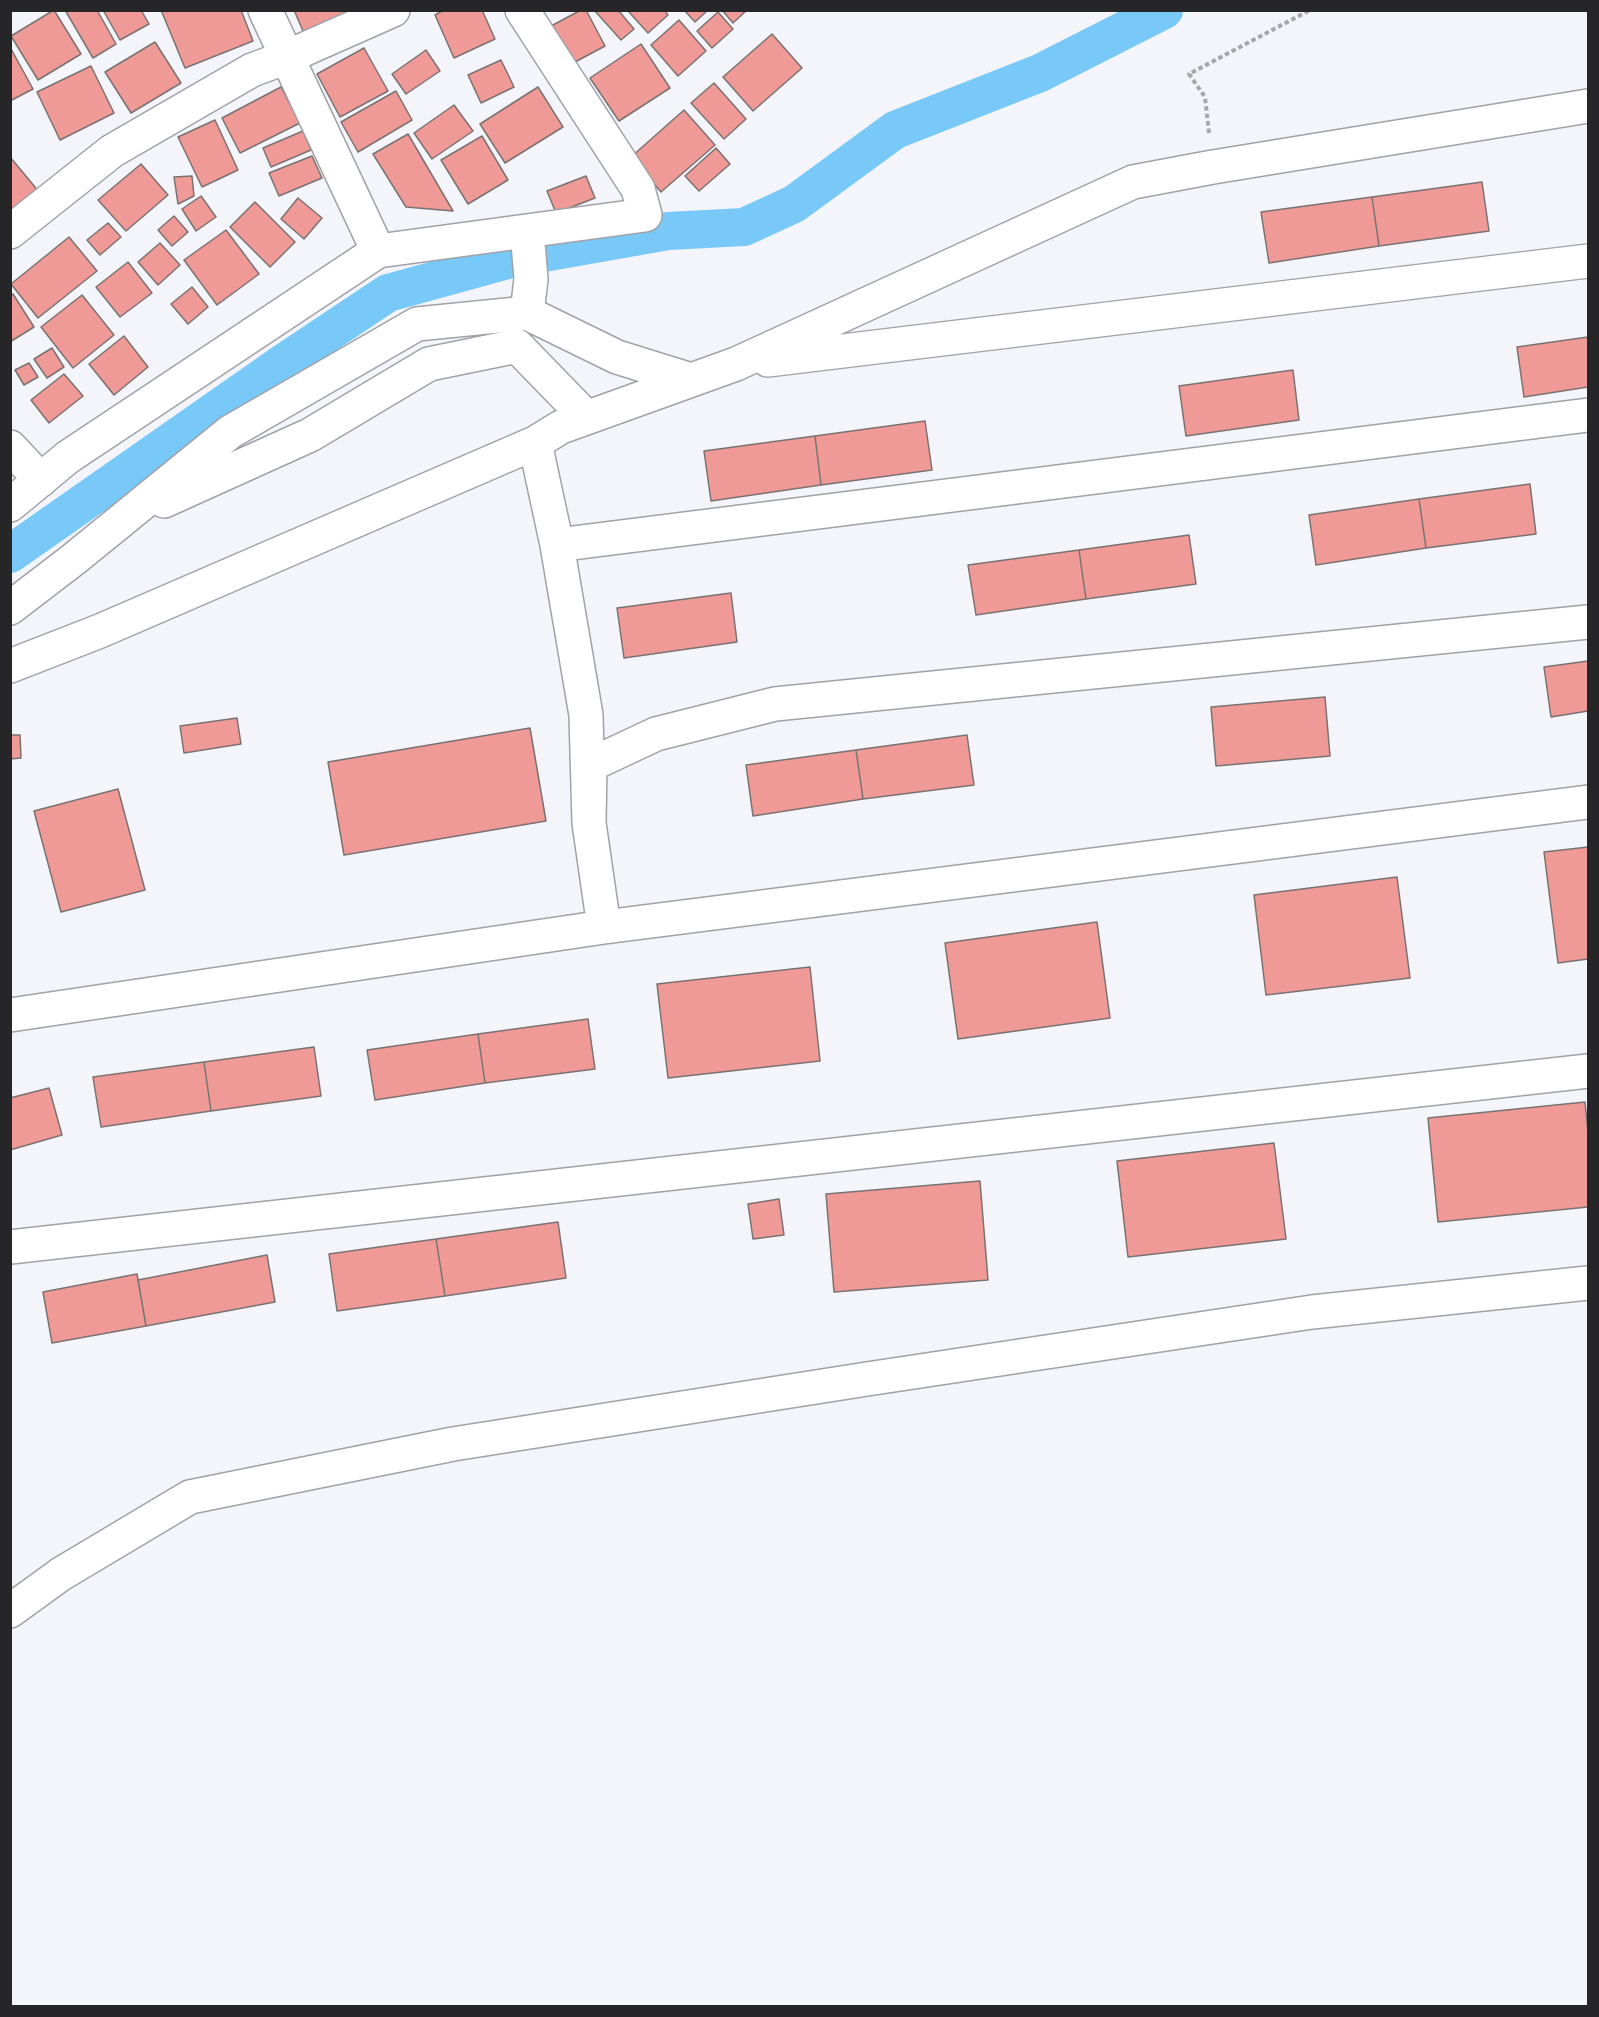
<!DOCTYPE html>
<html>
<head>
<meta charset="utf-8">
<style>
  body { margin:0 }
  #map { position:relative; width:1599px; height:2017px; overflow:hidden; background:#f4f4fb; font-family:"Zilla Slab",serif }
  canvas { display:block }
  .frame { position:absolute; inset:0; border:12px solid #262629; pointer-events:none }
</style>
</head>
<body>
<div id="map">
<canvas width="1599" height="2017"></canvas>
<div class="frame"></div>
</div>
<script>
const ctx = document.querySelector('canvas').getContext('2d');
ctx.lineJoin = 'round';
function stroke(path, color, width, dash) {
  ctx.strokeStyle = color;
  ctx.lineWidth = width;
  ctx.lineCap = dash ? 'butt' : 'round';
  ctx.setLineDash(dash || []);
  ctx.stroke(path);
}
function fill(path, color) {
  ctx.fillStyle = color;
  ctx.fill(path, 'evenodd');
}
const canal = new Path2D(`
  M10,554l273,-191 105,-70 127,-35 153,-27 76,-4 50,-23 101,-74 145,-57 124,-63`);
const building = new Path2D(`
  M54,10l27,44 -43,26 -27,-44z
  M65,10h32l19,34 -23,14z
  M103,10h38l8,14 -29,16z
  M161,10h80l12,31 -68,27z
  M294,10h52l4,10 -44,18z
  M444,10h38l13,29 -41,19 -19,-43z
  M581,10h5l19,36 -45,24 -20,-38z
  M594,10h24l16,19 -13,11z
  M631,10h33l4,5 -20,18 -19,-21z
  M684,10h24l-13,12z
  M722,10h25l-14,13z
  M718,12l15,17 -21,19 -15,-17z
  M679,20l27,31 -28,25 -27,-31z
  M772,34l30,34 -49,43 -30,-34z
  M155,42l26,41 -50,30 -26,-41z
  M641,44l29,44 -51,33 -29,-43z
  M10,47l23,42 -23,12z
  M364,48l24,43 -48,26 -23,-43z
  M426,50l14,21 -34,23 -14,-20z
  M501,60l13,27 -33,16 -13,-28z
  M91,66l23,47 -54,27 -23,-48z
  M714,83l32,36 -22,20 -33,-36z
  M281,87l19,36 -60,30 -18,-35z
  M538,87l25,40 -58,36 -25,-39z
  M396,91l16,29 -54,32 -17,-30z
  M454,105l19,26 -41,28 -18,-26z
  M684,110l31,35 -54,47 -30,-35z
  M215,120l23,50 -36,17 -24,-50z
  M303,131l8,19 -40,17 -8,-19z
  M408,134l45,77 -47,-4 -33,-53z
  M482,136l26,44 -40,24 -27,-44z
  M716,148l14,16 -31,27 -14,-15z
  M312,156l10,22 -43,18 -10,-23z
  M10,157l30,36 -30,24z
  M141,164l27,31 -42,36 -28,-31z
  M192,176l2,20 -16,8 -4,-27z
  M586,176l9,22 -39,15 -9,-22z
  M1482,182l7,49 -110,15 -7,-49z
  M201,196l15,21 -20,14 -14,-22z
  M1372,197l7,49 -110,17 -8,-51z
  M298,198l24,20 -18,21 -23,-20z
  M255,202l40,40 -25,25 -40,-40z
  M174,216l14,16 -16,14 -14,-16z
  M108,223l13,14 -21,18 -13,-15z
  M226,230l33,44 -42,31 -33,-45z
  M69,237l28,34 -59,47 -27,-34z
  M160,243l20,22 -22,20 -20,-23z
  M128,262l24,31 -32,24 -24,-30z
  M192,287l16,20 -20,17 -17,-20z
  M13,294l21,33 -24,15v-46z
  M82,295l32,40 -41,33 -32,-41z
  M124,336l24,31 -34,28 -25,-31z
  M1588,337v50l-64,10 -7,-50z
  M52,348l12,19 -17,11 -13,-19z
  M29,363l9,14 -14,8 -9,-15z
  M1293,370l6,50 -113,16 -7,-50z
  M64,374l19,22 -34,27 -18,-23z
  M925,421l7,49 -111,15 -6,-49z
  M815,436l6,49 -110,16 -7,-50z
  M1530,484l6,50 -110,14 -7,-49z
  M1419,499l7,49 -110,17 -7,-50z
  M1189,535l7,49 -110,15 -7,-49z
  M1079,550l7,49 -110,16 -8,-50z
  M731,593l6,49 -113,16 -7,-50z
  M1588,661v50l-37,6 -7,-50z
  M1325,697l5,59 -114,10 -5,-59z
  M237,718l4,26 -57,9 -4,-27z
  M530,728l16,93 -202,34 -16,-93z
  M10,735h10l1,23 -11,1z
  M967,735l7,50 -111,14 -7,-49z
  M856,750l7,49 -110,17 -7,-51z
  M118,789l27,101 -84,22 -27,-101z
  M1588,847v112l-30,4 -14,-111z
  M1397,877l13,101 -144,17 -12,-100z
  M1097,922l13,96 -152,21 -13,-96z
  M810,967l10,94 -152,17 -11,-94z
  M588,1019l7,50 -110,14 -7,-49z
  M478,1034l7,49 -110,17 -8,-50z
  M314,1047l7,49 -110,15 -7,-49z
  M204,1062l7,49 -110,16 -8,-50z
  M49,1088l13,47 -52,15v-52z
  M1585,1102l3,30v75l-150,15 -10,-104z
  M1274,1143l12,96 -158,18 -11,-96z
  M980,1181l8,99 -154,12 -8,-98z
  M779,1199l5,36 -31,4 -5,-35z
  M558,1222l8,56 -121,18 -9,-57z
  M436,1239l9,57 -108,15 -8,-57z
  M267,1255l8,47 -129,24 -8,-46z
  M137,1274l9,52 -94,17 -9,-51z`);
const path = new Path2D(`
  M1209,133l-4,-36 -16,-23 121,-64`);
const minor = new Path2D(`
  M265,10l113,241
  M10,232l102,-81 140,-81 35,-13 106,-47
  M527,313l90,44 74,23
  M768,360l820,-99
  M535,443l22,102 29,170 3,108 15,104
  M10,447l31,33
  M164,501l146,-66 119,-71 88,-18 69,71
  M10,505l58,-48 310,-206 267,-36 -7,-26 -116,-179
  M557,545l1031,-130
  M10,608l64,-49 156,-127 187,-108 110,-11 4,-34 -4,-48
  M10,666l90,-35 435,-188 26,-16 175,-63 397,-182 80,-15 375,-61
  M589,823l1,-58 66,-31 119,-30 813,-82
  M10,1015l594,-88 984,-125
  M10,1247l1578,-176
  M10,1611l51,-37 129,-77 263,-53 414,-65 445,-67 276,-29`);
stroke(canal, '#78c9f7', 38);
fill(building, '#f09a97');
stroke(building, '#7a7271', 1.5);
stroke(minor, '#a1a1a8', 36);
stroke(path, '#a6a6ab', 4, [4.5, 3]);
stroke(minor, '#fff', 33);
</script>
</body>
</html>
